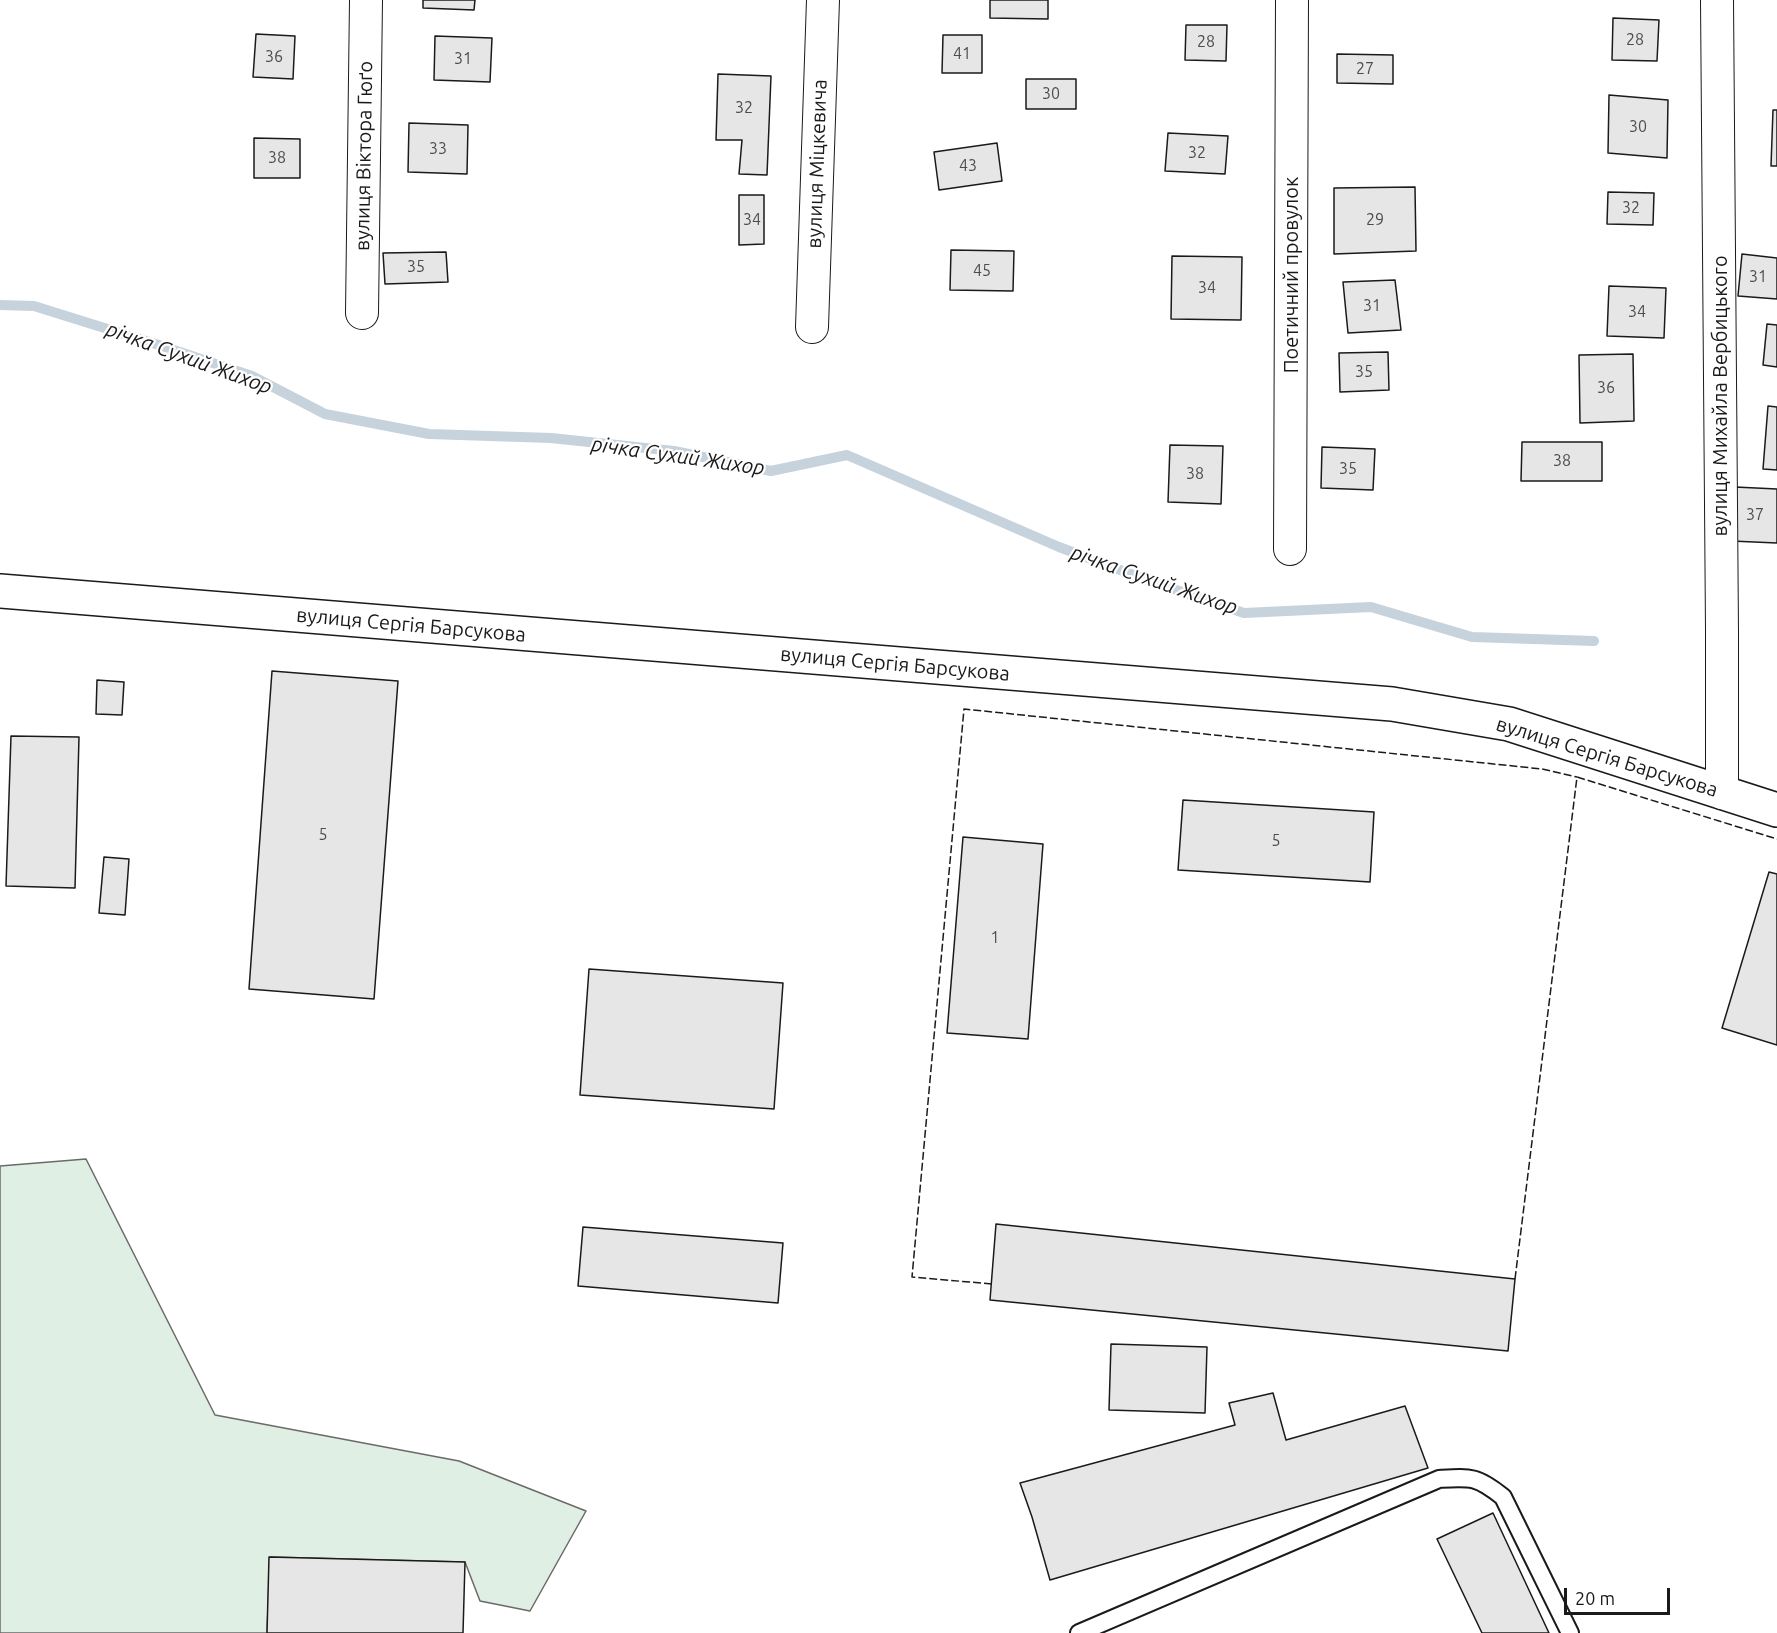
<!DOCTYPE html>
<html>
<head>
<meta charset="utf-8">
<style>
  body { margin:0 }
  #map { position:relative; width:1777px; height:1633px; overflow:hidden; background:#fff; font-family:Ubuntu,sans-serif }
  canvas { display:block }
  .scale { position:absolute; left:1564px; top:1588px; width:106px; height:27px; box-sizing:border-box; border:3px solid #1a1a1a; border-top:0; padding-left:8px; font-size:18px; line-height:21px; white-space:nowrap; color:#1a1a1a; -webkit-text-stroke:4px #fff; paint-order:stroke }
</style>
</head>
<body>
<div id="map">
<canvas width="1777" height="1633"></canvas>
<div class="scale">20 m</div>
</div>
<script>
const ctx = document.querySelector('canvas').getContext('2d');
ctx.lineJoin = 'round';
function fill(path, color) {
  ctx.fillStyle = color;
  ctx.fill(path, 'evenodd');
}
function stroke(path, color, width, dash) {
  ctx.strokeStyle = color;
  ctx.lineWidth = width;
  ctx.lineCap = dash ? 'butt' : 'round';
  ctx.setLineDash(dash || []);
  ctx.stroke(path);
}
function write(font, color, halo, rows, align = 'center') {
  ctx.font = font + ' Ubuntu,sans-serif';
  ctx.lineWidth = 4.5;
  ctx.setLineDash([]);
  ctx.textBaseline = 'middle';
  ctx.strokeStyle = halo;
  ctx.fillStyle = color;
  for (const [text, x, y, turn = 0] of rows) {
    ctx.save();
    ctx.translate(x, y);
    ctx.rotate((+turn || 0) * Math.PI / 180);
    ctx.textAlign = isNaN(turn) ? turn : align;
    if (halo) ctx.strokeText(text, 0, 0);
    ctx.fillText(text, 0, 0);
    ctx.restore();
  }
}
const green = new Path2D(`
  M86,1159l129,256 244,46 127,50 -56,100 -50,-10 -15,-39 -195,-5 -3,76h-267v-467z`);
const stream = new Path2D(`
  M0,305l34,1 128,40 90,30 73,38 104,20 122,4 123,13 97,20 76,-16 212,92 88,33 97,33 127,-6 101,30 122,4`);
const building = new Path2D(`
  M423,0h52l-1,10 -51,-2z
  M990,0h58v19l-58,-1z
  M1613,18l46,2 -2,41 -45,-1z
  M1186,25h41l-1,36 -41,-1z
  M256,34l39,2 -2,43 -40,-2z
  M943,35h39v38h-40z
  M435,36l57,2 -2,44 -56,-2z
  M1337,54l56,1v29l-56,-1z
  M718,74l53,2 -4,99 -28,-1 3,-34h-26z
  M1026,79h50v30h-50z
  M1609,95l59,5 -1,58 -59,-5z
  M1773,110h4v56h-6z
  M409,123l59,2 -1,49 -59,-2z
  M1168,133l60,3 -3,38 -60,-3z
  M254,138l46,1v39h-46z
  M997,143l5,38 -63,9 -5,-38z
  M1415,187l1,64 -82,3v-66z
  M1608,192l46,1 -1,32 -46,-1z
  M739,195h25v49l-25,1z
  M951,250l63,1 -1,40 -63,-1z
  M446,252l2,30 -63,2 -2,-31z
  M1742,254l35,4v41l-39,-3z
  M1172,256l70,1 -1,63 -70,-1z
  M1395,280l6,50 -53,3 -5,-51z
  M1609,286l57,2 -2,50 -57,-2z
  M1767,324l10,1v42l-14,-2z
  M1388,352l1,38 -49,2 -1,-39z
  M1633,354l1,67 -54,2 -1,-68z
  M1768,406l9,1v63l-14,-1z
  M1522,442h80v39h-81z
  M1170,445l53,1 -2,58 -53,-2z
  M1322,447l53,2 -2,41 -52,-2z
  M1735,487l42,2v54l-46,-2z
  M272,671l126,10 -24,318 -125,-10z
  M97,680l27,2 -2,33 -26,-1z
  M11,736l68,1 -4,151 -69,-2z
  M1183,800l191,12 -4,70 -192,-12z
  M963,837l80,7 -15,195 -81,-6z
  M104,857l25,2 -4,56 -26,-2z
  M1769,872l8,2v171l-55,-17z
  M589,969l194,14 -9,126 -194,-14z
  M996,1224l519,55 -7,72 -518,-51z
  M583,1227l200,16 -5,60 -200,-17z
  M1111,1344l96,3 -2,66 -96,-3z
  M1273,1393l13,47 119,-34 23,62 -378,112 -18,-63 -12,-34 215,-58 -6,-22z
  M1493,1513l56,120h-67l-45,-94z
  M269,1557l196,5 -2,71h-196z`);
const service = new Path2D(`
  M1079,1633l360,-154c32,-2 38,-3 64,18l67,136`);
const minor = new Path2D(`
  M1717,0l5,630v163
  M362,313l4,-313
  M812,327l11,-327
  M1290,549l2,-549`);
const secondary = new Path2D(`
  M0,591l1392,113 117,20 268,86`);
const fence = new Path2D(`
  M1515,1279l62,-502 200,62
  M992,1284l-80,-7 52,-568 578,60 35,8`);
const numberNames = [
  ["28",1635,40],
  ["28",1206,42],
  ["41",962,54],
  ["36",274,57],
  ["31",463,59],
  ["27",1365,69],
  ["30",1051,94],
  ["32",744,108],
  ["30",1638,127],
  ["33",438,149],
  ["32",1197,153],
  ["38",277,158],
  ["43",968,166],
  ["32",1631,208],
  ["34",752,220],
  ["29",1375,220],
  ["35",416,267],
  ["45",982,271],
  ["31",1758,277],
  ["34",1207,288],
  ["31",1372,306],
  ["34",1637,312],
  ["35",1364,372],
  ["36",1606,388],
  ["38",1562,461],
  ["35",1348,469],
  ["38",1195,474],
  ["37",1755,515],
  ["5",323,835],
  ["5",1276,841],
  ["1",995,938]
];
const streetNames = [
  ["вулиця Віктора Гюґо",364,156,-89],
  ["вулиця Міцкевича",817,164,-88],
  ["Поетичний провулок",1291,275,-90],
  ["вулиця Михайла Вербицького",1720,396,-90],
  ["вулиця Сергія Барсукова",411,625,5],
  ["вулиця Сергія Барсукова",895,664,5],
  ["вулиця Сергія Барсукова",1607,757,17]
];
const waterNames = [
  ["річка Сухий Жихор",189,358,20],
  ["річка Сухий Жихор",678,456,8],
  ["річка Сухий Жихор",1154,580,19]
];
fill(green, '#e0efe3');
stroke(green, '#6a6a6a', 1.5);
stroke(stream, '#c6d2dc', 10);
fill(building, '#e6e6e6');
stroke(building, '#1a1a1a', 1.5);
stroke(service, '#1a1a1a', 20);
stroke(minor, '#1a1a1a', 34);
stroke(secondary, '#1a1a1a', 36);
stroke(service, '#fff', 16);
stroke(minor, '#fff', 32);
stroke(secondary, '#fff', 33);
stroke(fence, '#1a1a1a', 1.5, [8, 3]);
write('16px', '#4d4d4d', null, numberNames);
write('20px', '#1a1a1a', '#fff', streetNames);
write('italic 21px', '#1a1a1a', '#fff', waterNames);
</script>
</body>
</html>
